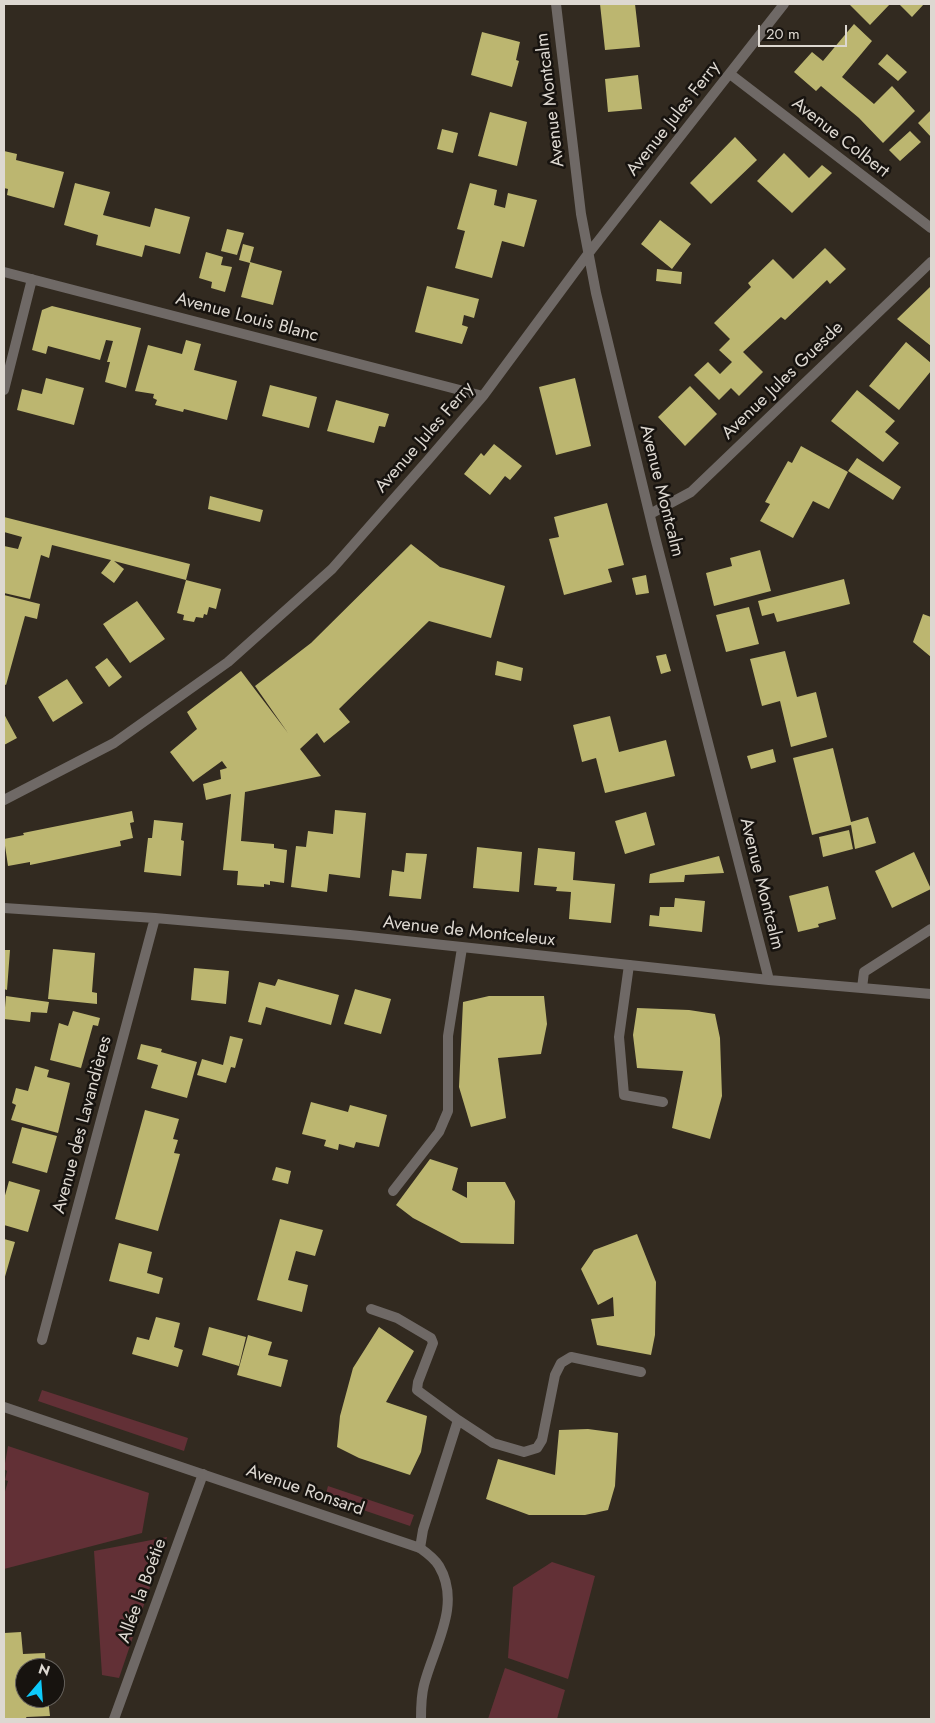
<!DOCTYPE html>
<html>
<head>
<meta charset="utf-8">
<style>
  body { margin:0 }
  #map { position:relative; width:935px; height:1723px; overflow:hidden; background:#322a20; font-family:Jost,sans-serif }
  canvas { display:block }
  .frame { position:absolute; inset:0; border:5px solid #ddd8d1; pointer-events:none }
  .north { position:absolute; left:15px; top:1658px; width:50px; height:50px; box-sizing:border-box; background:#17130f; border:1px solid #66625d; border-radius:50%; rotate:18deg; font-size:14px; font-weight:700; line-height:20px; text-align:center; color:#ddd8d1 }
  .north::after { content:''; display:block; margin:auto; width:18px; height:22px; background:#0ecafa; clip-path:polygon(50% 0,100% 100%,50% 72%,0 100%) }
  .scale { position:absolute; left:758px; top:25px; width:89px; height:22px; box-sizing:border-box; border:2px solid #ddd8d1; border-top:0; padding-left:6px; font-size:15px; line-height:18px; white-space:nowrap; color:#ddd8d1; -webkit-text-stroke:4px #17130f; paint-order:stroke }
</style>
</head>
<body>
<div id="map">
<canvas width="935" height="1723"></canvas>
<div class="frame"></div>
<div class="north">N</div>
<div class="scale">20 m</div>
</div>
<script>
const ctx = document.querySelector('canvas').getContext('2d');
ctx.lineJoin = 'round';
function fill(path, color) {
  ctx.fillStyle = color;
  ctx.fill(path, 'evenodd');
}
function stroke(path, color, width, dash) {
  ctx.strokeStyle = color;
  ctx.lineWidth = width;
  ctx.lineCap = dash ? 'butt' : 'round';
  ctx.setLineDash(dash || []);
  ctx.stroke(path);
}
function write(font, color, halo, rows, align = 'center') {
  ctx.font = font + ' Jost,sans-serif';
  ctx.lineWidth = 5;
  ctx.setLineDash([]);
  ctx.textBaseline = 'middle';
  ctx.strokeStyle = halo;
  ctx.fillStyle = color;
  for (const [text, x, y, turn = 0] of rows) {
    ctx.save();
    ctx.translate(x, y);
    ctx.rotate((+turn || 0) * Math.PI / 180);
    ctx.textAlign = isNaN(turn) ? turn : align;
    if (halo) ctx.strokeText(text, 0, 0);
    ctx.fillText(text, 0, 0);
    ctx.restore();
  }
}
const green = new Path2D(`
  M42,1390l146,48 -4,13 -146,-50z
  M8,1446l141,47 -7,40 -138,36v-74l4,-14 -3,-1 2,-9 -3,-2z
  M328,1486l86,29 -4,11 -85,-29z
  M167,1537l-48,141 -17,-3 -8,-124z
  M552,1562l43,14 -27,103 -60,-21 5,-71z
  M505,1668l60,22 -8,29h-69z`);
const building = new Path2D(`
  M600,4h35l5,43 -35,3z
  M849,4h41l-20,21z
  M899,4h25l-12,13z
  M854,24l18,17 -30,36 32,27 18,-18 23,25 -32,32 -24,-25 -38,-32 -5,5 -22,-19 18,-20 11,9z
  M482,32l38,10 -4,18 3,1 -7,26 -41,-12z
  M887,54l20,18 -9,9 -20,-17z
  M638,75l4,34 -34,3 -3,-33z
  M931,110v27l-13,-14z
  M490,112l37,10 -10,44 -39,-10z
  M442,129l16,4 -5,20 -16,-4z
  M910,131l11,11 -21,19 -11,-11z
  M735,137l22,23 -46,44 -21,-21z
  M4,151l13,3 -1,6 48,12 -10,36 -47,-13 1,-6 -4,-1z
  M784,153l25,25 13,-13 10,8 -40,40 -35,-32z
  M75,183l35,9 -7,23 47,12 5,-19 35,9 -10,37 -35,-9 -3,12 -46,-12 2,-10 -34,-10z
  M470,183l27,7 -3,15 11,3 3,-15 29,7 -13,47 -22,-6 -10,37 -37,-10 10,-37 -8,-2z
  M660,220l31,24 -19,25 -31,-25z
  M227,229l17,4 -7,22 -16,-4z
  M243,244l11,3 -4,15 32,9 -9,34 -32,-8 9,-34 -11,-3z
  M825,248l21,21 -16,15 -3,-4 -42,40 -4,-3 -38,35 20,20 -24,24 -8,-8 -12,12 -25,-25 14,-13 12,12 12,-12 -13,-12 11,-11 -16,-16 37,-36 -3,-4 25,-24 20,20z
  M206,252l17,5 -2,8 11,2 -7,25 -14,-4 1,-6 -13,-4z
  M657,269l25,3 -1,12 -25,-3z
  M427,286l52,13 -5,19 -10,-3 -2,10 6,2 -6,17 -47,-12z
  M930,287l1,1v58l-34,-27z
  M52,306l89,22 -15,60 -21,-6 5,-20h-3l6,-21 -7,-1 -6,20 -52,-14 -2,8 -14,-4 10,-40z
  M186,340l15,4 -7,26 43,11 -10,39 -43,-11 -1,3 -28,-7 2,-5 -4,-2 1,-4 -19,-3 13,-46 34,9z
  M906,342l25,21v8l-32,39 -30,-24z
  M46,378l38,10 -10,37 -57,-15 5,-21 20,5z
  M575,378l16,68 -35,9 -17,-68z
  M270,385l47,12 -8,31 -47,-12z
  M690,386l27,28 -32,32 -27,-29z
  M857,390l38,31 -10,11 14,11 -16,19 -52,-41z
  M336,400l53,14 -4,13 -6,-1 -5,17 -47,-12z
  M494,444l28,22 -12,14 -5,-4 -15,19 -26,-21 17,-21 3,3z
  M801,446l47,26 -19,37 -16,-8 -20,37 -33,-17 10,-17 -5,-2 23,-41 4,2z
  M857,458l44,29 -8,13 -45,-29z
  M210,496l53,14 -3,12 -52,-13z
  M607,503l17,62 -16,4 4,13 -48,13 -15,-56 10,-2 -5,-20z
  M4,517l186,47 -4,16 -72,-19 10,8 -10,14 -13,-10 10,-13 -59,-15 -3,13 -8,-3 -11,44 -26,-6v-47l14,3 4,-12 -18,-5z
  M411,544l29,23 65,19 -14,52 -62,-17 -90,88 11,13 -26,21 -7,-10 -17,16 21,27 -76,16 -4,49 33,3v4l13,2 -3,33 -14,-2v4l-6,-1v3l-27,-2 1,-14 -15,-1 8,-76 -25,6 -3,-16 18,-5 -1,-9 7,-2 -5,-7 -29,21 -23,-30 27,-23 -10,-17 54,-41 47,62 -33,-47 56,-43z
  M760,550l11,41 -57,15 -8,-33 26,-7 -2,-8z
  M646,575l3,18 -13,2 -4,-17z
  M844,579l6,25 -73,18 -3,-9 -12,3 -4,-15z
  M186,580l35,9 -5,20 -7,-2 -2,8 -3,-1 -1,4 -7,-1 -2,5 -11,-2 1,-5 -7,-2z
  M4,595l36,9 -3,15 -12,-3 -19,69 -2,-1z
  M137,601l28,38 -35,24 -27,-39z
  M749,607l10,37 -33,8 -10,-37z
  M923,614l8,3v40l-18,-15z
  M785,651l12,46 19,-5 11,45 -36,10 -11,-46 -18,5 -12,-47z
  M666,654l5,17 -10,3 -5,-18z
  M107,658l15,19 -13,10 -14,-20z
  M497,661l26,7 -2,13 -26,-6z
  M67,679l16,24 -30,19 -15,-25z
  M4,714l13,24 -13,7z
  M610,716l9,36 47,-12 9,36 -70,17 -9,-35 -14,4 -9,-37z
  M833,748l18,74 17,-5 8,26 -21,6 -4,-24 -39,10 -19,-77z
  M773,749l3,13 -25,7 -4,-13z
  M335,810l31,3 -6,65 -31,-4 -2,18 -36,-5 5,-41 10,1 2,-16 25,3z
  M132,811l2,11 -4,1 3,15 -13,3 1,5 -91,19v-3l-22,4 -4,-27 20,-4 -1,-2z
  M646,812l9,33 -30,9 -10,-33z
  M154,820l29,3 -2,17 3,1 -3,35 -37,-4 4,-34h4z
  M849,830l4,19 -30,8 -4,-20z
  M477,847l45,5 -3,40 -46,-4z
  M538,848l37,4 -2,28 42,4 -4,39 -42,-4 2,-27 -15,-1 1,-4 -23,-2z
  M914,852l17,37 -39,19 -17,-37z
  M406,853l21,1 -6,45 -32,-3 3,-26 12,2z
  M719,856l5,17 -39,2 -1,7 -35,1 1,-9z
  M828,886l8,33 -18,5 1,3 -21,5 -9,-36z
  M675,898l30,3 -3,31 -53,-6 1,-11 9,1 1,-9h14z
  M53,949l42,4 -3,39 5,1v11l-49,-5z
  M4,950h6l-3,40 -3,-1z
  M194,968l35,3 -3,33 -35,-4z
  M278,979l61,16 -8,30 -65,-18 -5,18 -13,-3 11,-40 16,4z
  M355,989l36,10 -10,35 -37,-10z
  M6,996l43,6 -2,11 -16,-1 -1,10 -26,-3z
  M489,996h55l3,28 -6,30 -43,4 8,60 -35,9 -12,-40 4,-85z
  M637,1008l52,2 26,4 5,24 2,58 -12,43 -38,-11 11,-57 -46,-3 -4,-33z
  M73,1011l27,7 -2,8 -5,-1 -12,43 -31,-8 9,-37 9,3z
  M230,1036l13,3 -8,29 -4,-1 -5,16 -29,-8 5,-16 21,6z
  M141,1044l21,5 -1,3 36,10 -10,36 -36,-10 7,-23 -21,-6z
  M35,1066l14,4 -2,7 23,6 -12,50 -47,-13 5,-15 -4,-2 4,-15 12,3z
  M311,1102l37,10 2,-7 37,10 -8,32 -23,-5 -2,6 -15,-4 -1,6 -14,-4 2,-6 -24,-6z
  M145,1110l34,9 -6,20 5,1 -4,13 6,1 -22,77 -43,-12z
  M22,1127l35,9 -10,37 -35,-10z
  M430,1159l28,9 -6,22 15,8v-16h38l10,19 -1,43 -53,-1 -48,-25 -17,-13z
  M276,1167l15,4 -3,13 -16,-4z
  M9,1181l31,9 -12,42 -24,-7v-26z
  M280,1219l43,11 -8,26 -19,-5 -8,29 20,5 -6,27 -45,-12z
  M637,1234l19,48 -1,53 -4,20 -54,-10 -6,-26 23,-3 -1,-19 -15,8 -17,-36 13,-19z
  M4,1239l11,3 -11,38z
  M119,1243l33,9 -5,21 16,5 -4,16 -50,-13z
  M156,1317l24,6 -6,24 9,3 -5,17 -46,-13 5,-17 12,3z
  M209,1327l37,10 -7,29 -37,-11z
  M379,1327l35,24 -28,51 41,14 -6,36 -11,23 -51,-17 -22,-11 3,-31 13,-48z
  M248,1335l24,7 -4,13 20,5 -7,27 -44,-12z
  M588,1429l30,4 -3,53 -7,24 -23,5h-56l-43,-16 12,-40 57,16 4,-45z
  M21,1632l2,22 22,-1 1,15h-21v30h23l2,18 -24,1 1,2h-23v-86z`);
const lane = new Path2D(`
  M629,965l-10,72 5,58 39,7
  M393,1191l46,-59 9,-21v-75l14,-88
  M371,1309l26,9 34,20 2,5 -15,39 -1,8 41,30 35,23 31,9 13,-4 5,-8 13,-65 6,-12 10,-6 70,15
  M420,1548l3,-18 35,-110
  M114,1719l89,-245`);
const street = new Path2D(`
  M556,4l25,210 15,79 59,244 114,443
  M730,74l201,154
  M4,272l479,124
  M4,390l28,-111
  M650,514l41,-22 240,-230
  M4,800l110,-57 114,-81 104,-93 96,-109 55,-64 105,-142 196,-250
  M4,908l151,10 195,17 419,45 162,14
  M862,988l2,-16 67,-43
  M42,1340l113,-422
  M4,1407l416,141c7,5 15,11 19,18 23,39 -5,80 -15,119 -3,11 -3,23 -3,34`);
const streetNames = [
  ["Avenue Montcalm",551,100,-97],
  ["Avenue Jules Ferry",674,119,-52],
  ["Avenue Colbert",840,138,38],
  ["Avenue Louis Blanc",247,318,15],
  ["Avenue Jules Guesde",783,381,-44],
  ["Avenue Jules Ferry",425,438,-49],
  ["Avenue Montcalm",661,491,76],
  ["Avenue Montcalm",761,884,76],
  ["Avenue de Montceleux",469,932,6],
  ["Avenue des Lavandières",83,1125,-75],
  ["Avenue Ronsard",305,1491,19],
  ["Allée la Boétie",143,1591,-70]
];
fill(green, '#623036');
fill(building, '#bcb670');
stroke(lane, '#6f6966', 10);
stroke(street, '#6f6966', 10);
write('18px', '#ddd8d1', '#17130f', streetNames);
</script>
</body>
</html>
